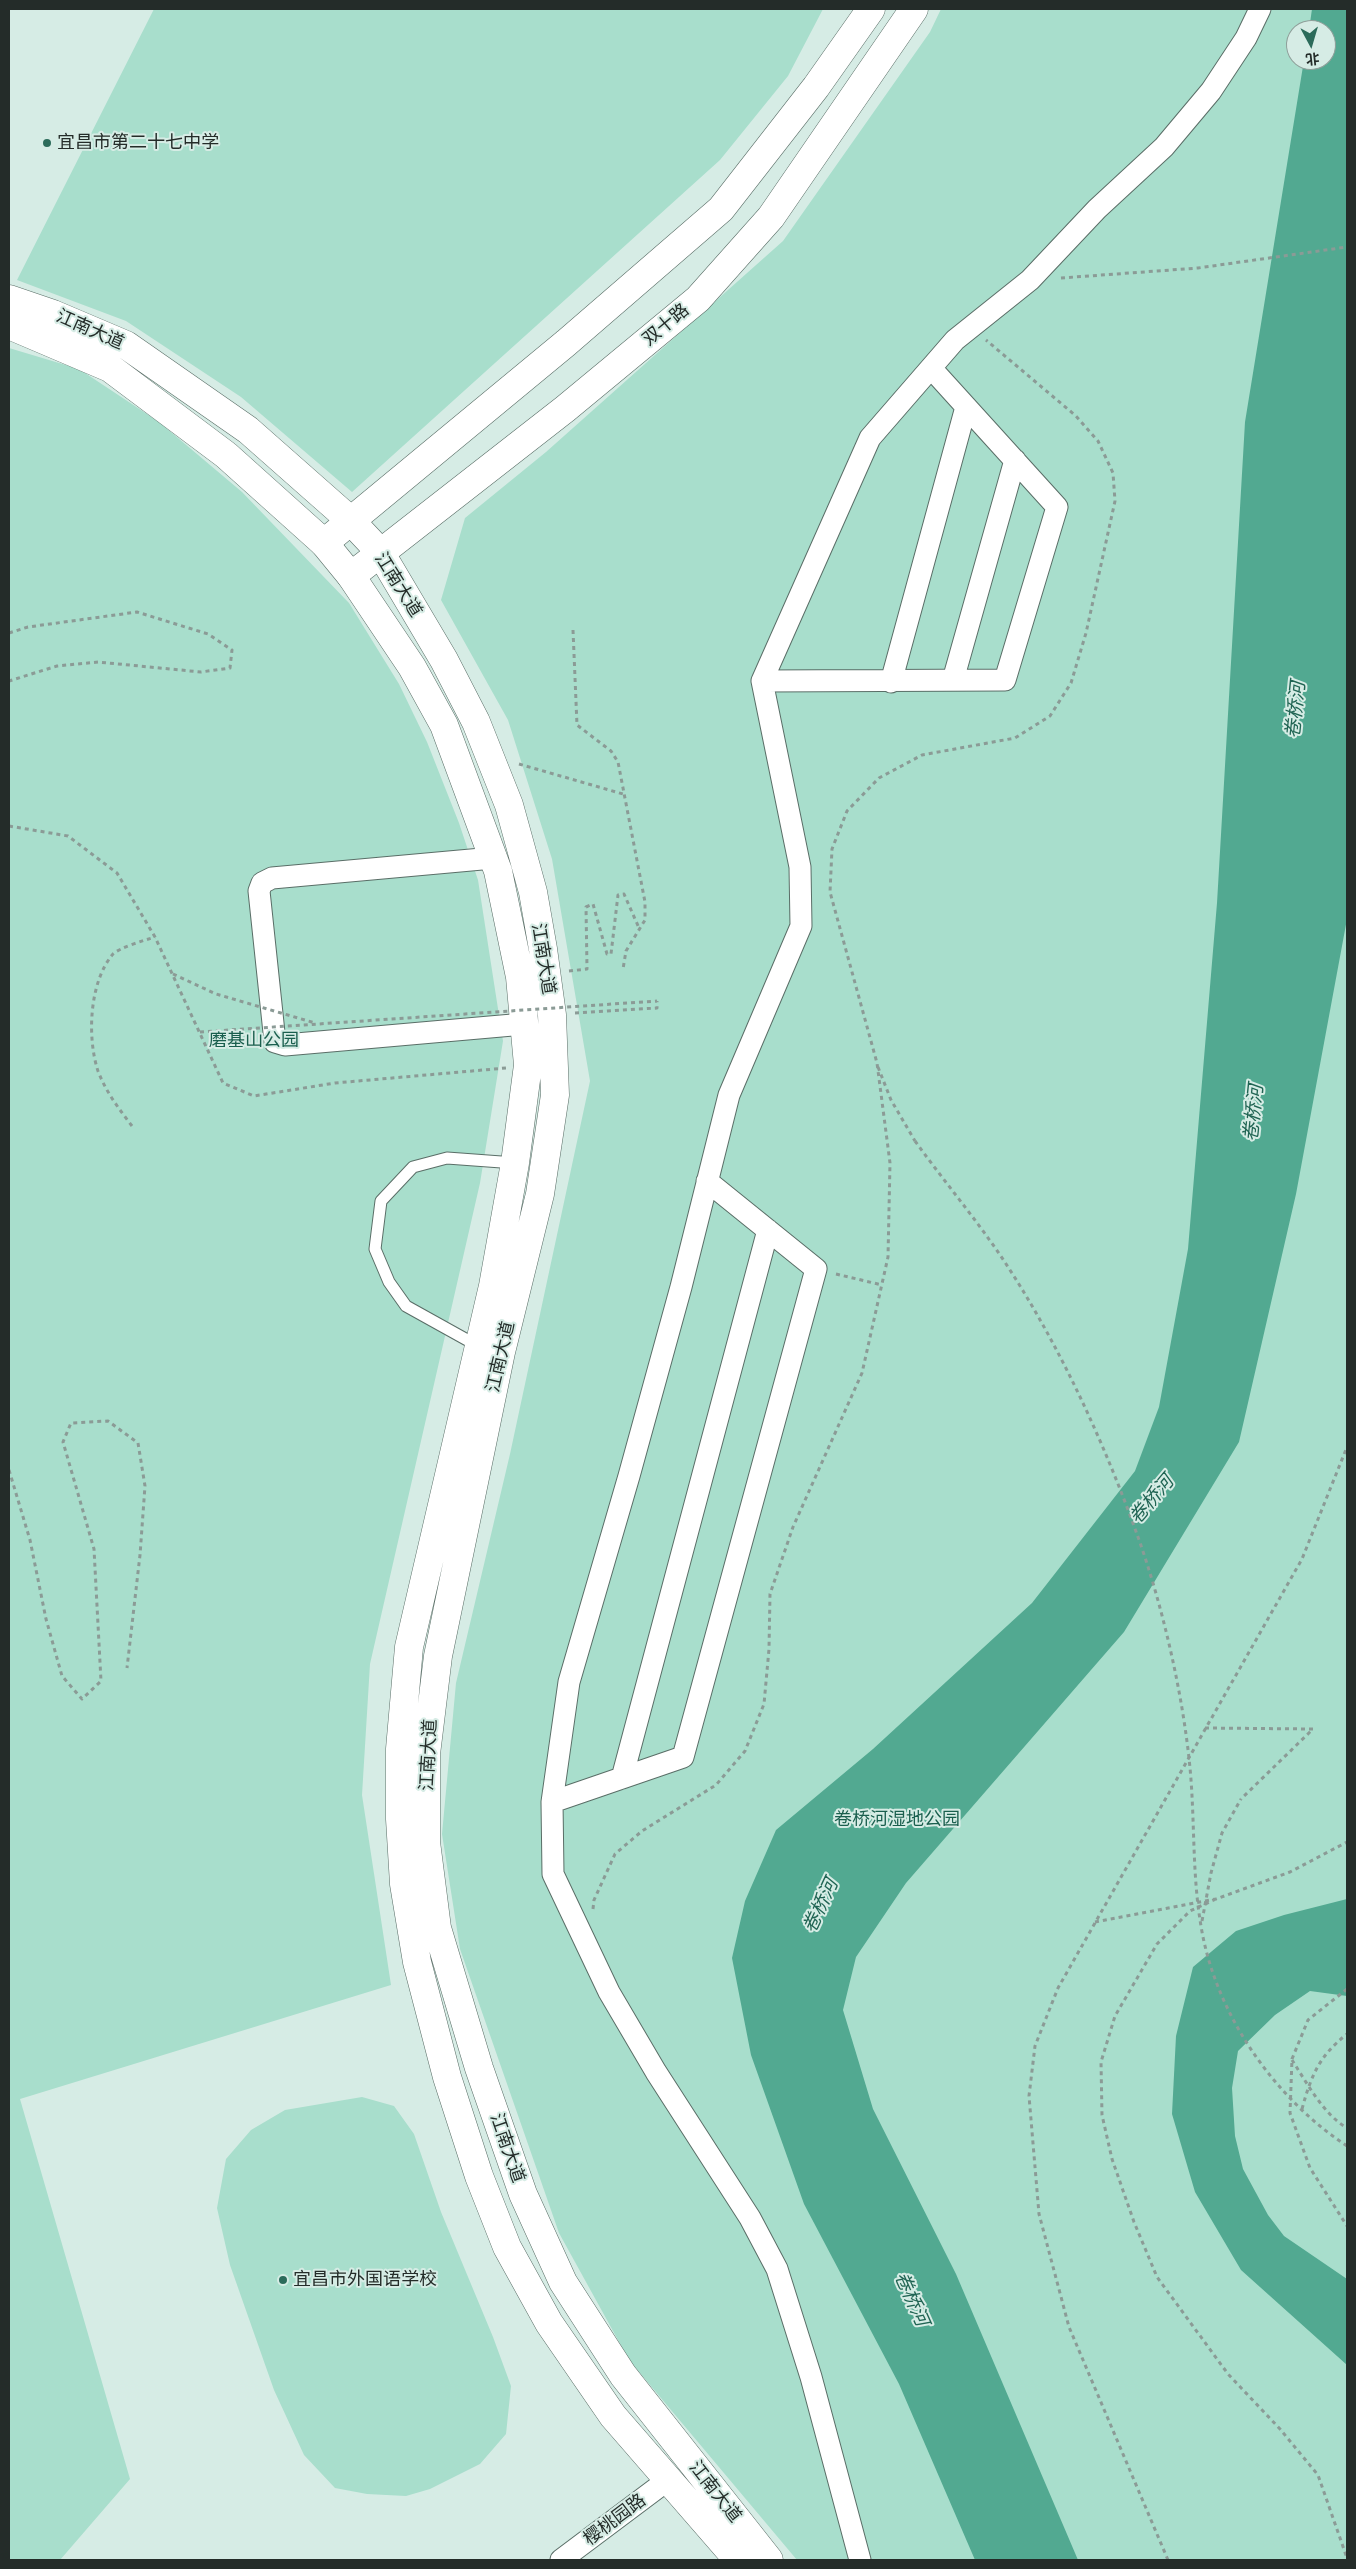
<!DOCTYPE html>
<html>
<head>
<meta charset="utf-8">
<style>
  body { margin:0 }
  #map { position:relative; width:1356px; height:2569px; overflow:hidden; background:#d6ece5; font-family:"PT Sans Narrow","Noto Sans SC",sans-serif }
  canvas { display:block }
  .frame { position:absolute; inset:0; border:10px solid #242c29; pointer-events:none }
  .north { position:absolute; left:1286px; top:20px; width:50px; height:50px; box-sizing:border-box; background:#d6ece5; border:1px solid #8f9f9a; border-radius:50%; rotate:174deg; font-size:14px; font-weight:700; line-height:20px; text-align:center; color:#242c29 }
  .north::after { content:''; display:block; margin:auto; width:18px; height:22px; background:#2b6b5a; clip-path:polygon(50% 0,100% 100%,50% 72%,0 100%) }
</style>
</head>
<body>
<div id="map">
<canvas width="1356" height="2569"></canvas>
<div class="frame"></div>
<div class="north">北</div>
</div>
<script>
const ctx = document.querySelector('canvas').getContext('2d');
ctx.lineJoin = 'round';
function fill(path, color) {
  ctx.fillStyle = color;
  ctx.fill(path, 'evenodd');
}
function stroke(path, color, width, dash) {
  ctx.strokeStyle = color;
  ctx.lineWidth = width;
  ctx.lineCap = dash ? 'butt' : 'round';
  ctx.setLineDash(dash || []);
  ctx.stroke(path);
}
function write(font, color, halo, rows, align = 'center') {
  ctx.font = font + ' "PT Sans Narrow","Noto Sans SC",sans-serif';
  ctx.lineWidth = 4;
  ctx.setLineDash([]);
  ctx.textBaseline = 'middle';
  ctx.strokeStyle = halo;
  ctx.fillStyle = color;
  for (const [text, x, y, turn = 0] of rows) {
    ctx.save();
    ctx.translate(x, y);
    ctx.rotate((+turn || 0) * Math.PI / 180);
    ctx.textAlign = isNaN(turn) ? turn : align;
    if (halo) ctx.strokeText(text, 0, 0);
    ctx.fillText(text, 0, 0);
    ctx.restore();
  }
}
const green = new Path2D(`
  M154,9h669l-35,67 -68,84 -368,332 -111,-95 -115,-76 -109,-41z
  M941,9h406v2551h-550l-168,-200 -70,-127 -99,-284 -18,-115 14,-151 54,-229 80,-373 -38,-222 -44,-139 -67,-120 24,-82 81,-66 237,-211 147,-209zM1296,30h30v30h-30z
  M9,348l70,21 80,53 83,70 107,111 50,81 28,58 32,81 19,57 25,161 -23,142 -110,481 -8,131 29,190 -371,114 110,380 -70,81h-51z
  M362,2097l32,9 20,28 27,78 52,125 18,49 -5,48 -26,30 -50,25 -24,7 -39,-2 -32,-6 -31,-33 -30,-65 -44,-125 -13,-57 9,-49 25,-29 34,-20z`);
const water = new Path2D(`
  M1312,9h35v910l-51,275 -57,248 -115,190 -218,251 -50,74 -13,53 30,99 83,165 122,286h-103l-76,-176 -95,-180 -53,-149 -19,-97 13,-57 31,-71 97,-81 159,-146 103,-132 24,-64 29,-158 29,-346 28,-481 59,-362h22v-30h-17z
  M1347,1899v97l-37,-5 -35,24 -37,36 -6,37 3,48 8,33 25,46 16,21 63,43v86l-106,-95 -46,-78 -23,-78 4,-78 17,-69 43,-36 48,-16z`);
const path = new Path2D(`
  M1061,278l137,-10 149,-21
  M573,630l4,95 34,26 7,11 27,140v18l-19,31 -3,18
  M9,633l19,-6 109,-15 71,22 24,16 -2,18 -29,4 -103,-10 -41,4 -48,15
  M519,764l104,30
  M9,826l59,10 49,37 38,64 68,146 31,13 81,-13 171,-15
  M569,971l18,-2 -1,-62 7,-3 14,50h4l7,-59 6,-1 15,34
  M575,1013l82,-5v-7
  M878,1067l13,33 24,41
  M132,1126c-13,-17 -26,-34 -34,-55 -11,-33 -9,-89 15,-117 6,-6 32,-14 42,-17
  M836,1274l46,11
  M9,1470l21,70 16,79 16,57 20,23 19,-18 -7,-132 -31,-107 8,-19 37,-2 30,22 7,43 -5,69 -13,113
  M1205,1728l108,1 -72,70
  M1216,1899l-26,12 -33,33 -42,72 -14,46 1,53 10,44 22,63 23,55 71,97 52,55 38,46 29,83
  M593,1909l1,-9 21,-46 27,-23 74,-46 29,-34 19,-47 5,-55 1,-55 23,-67 69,-154 26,-116 2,-94 -13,-100 -47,-171 2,-43 15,-38 32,-33 43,-23 93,-17 35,-22 21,-33 15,-50 29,-132 -2,-28 -15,-32 -22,-25 -90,-76
  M1095,1922l121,-23 74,-27 57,-30
  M1347,1989l-39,31 -16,39 -2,54 20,55 37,58
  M1292,2060c15,23 31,54 55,68
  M1168,2560l-99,-233 -30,-113 -10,-118 6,-50 23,-58 244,-429 45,-112`);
const lane = new Path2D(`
  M478,1346l-72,-40 -17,-24 -14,-33 6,-48 32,-34 34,-9 68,5`);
const street = new Path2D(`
  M953,680l62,-220
  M762,681l243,-1 52,-173 -126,-139
  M891,682l75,-275
  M493,858l-221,20 -10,5 -3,8 16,151 10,3 239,-21
  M622,1778l146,-548
  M552,1802l131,-45 133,-488 -109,-88
  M561,2560l108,-81
  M860,2560l-49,-183 -34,-108 -27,-51 -94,-146 -47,-80 -56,-118 -1,-72 17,-120 60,-206 52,-189 48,-192 72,-169 -1,-59 -38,-186 108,-243 85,-98 75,-60 67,-71 67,-62 47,-56 35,-53 14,-29`);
const primary = new Path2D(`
  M324,543l242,-200 155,-134 95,-122 55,-78
  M351,576l214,-167 133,-110 73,-82 143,-208`);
const highway = new Path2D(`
  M9,299l44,15 73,31 122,85 102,90 30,32 64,108 32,62 33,83 24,87 10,57 9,66 3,80 -15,99 -39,158 -63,304 -12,98v88l11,86 42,140 44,126 40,88 60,93 146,185
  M9,325l101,43 116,87 98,88 27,33 61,91 32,58 54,146 22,106 8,88 -13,98 -22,123 -84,361 -9,102v70l4,65 13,78 30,115 32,99 28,71 42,76 64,93 125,144`);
const pathBridge = new Path2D(`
  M173,974l43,20 99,29
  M200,1032l457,-31
  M915,1141c26,36 55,71 81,108 59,86 107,190 142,288 25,70 45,158 52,231 5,53 2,106 11,158 14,87 73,172 146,220
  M1202,1921l9,-48 11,-40 19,-34
  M1302,2109c9,-33 17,-53 45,-75`);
const markers = [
  [47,143,5,"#2b6b5a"],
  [283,2280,5,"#2b6b5a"]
];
const poiNames = [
  ["宜昌市第二十七中学",57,143],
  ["宜昌市外国语学校",293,2280]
];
const streetNames = [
  ["双十路",666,325,-40],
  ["江南大道",90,330,24],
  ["江南大道",398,585,58],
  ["江南大道",543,959,81],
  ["江南大道",501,1357,-77],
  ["江南大道",429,1755,-87],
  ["江南大道",507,2148,71],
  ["江南大道",715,2492,52],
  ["樱桃园路",615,2520,-37]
];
const parkNames = [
  ["磨基山公园",254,1041],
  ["卷桥河湿地公园",897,1820]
];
const waterNames = [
  ["卷桥河",1296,710,-84],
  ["卷桥河",1254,1113,-84],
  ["卷桥河",1152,1500,-50],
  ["卷桥河",821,1906,-65],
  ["卷桥河",911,2299,66]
];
fill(green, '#a8decc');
fill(water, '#52a991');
stroke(lane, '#5a6e67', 13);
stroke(street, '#5a6e67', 23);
stroke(primary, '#5a6e67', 29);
stroke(highway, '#5a6e67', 29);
stroke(path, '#8b9b96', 3, [4, 4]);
stroke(lane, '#fff', 11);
stroke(street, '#fff', 21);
stroke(primary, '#fff', 28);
stroke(highway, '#fff', 28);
stroke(pathBridge, '#8b9b96', 3, [4, 4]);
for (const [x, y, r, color] of markers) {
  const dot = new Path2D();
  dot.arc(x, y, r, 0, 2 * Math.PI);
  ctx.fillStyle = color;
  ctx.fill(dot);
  stroke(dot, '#d6ece5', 2);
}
write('18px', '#242c29', '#d6ece5', poiNames, 'left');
write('18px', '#242c29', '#d6ece5', streetNames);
write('18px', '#1a5f4e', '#d6ece5', parkNames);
write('italic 19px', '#206453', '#d6ece5', waterNames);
</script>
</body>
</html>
